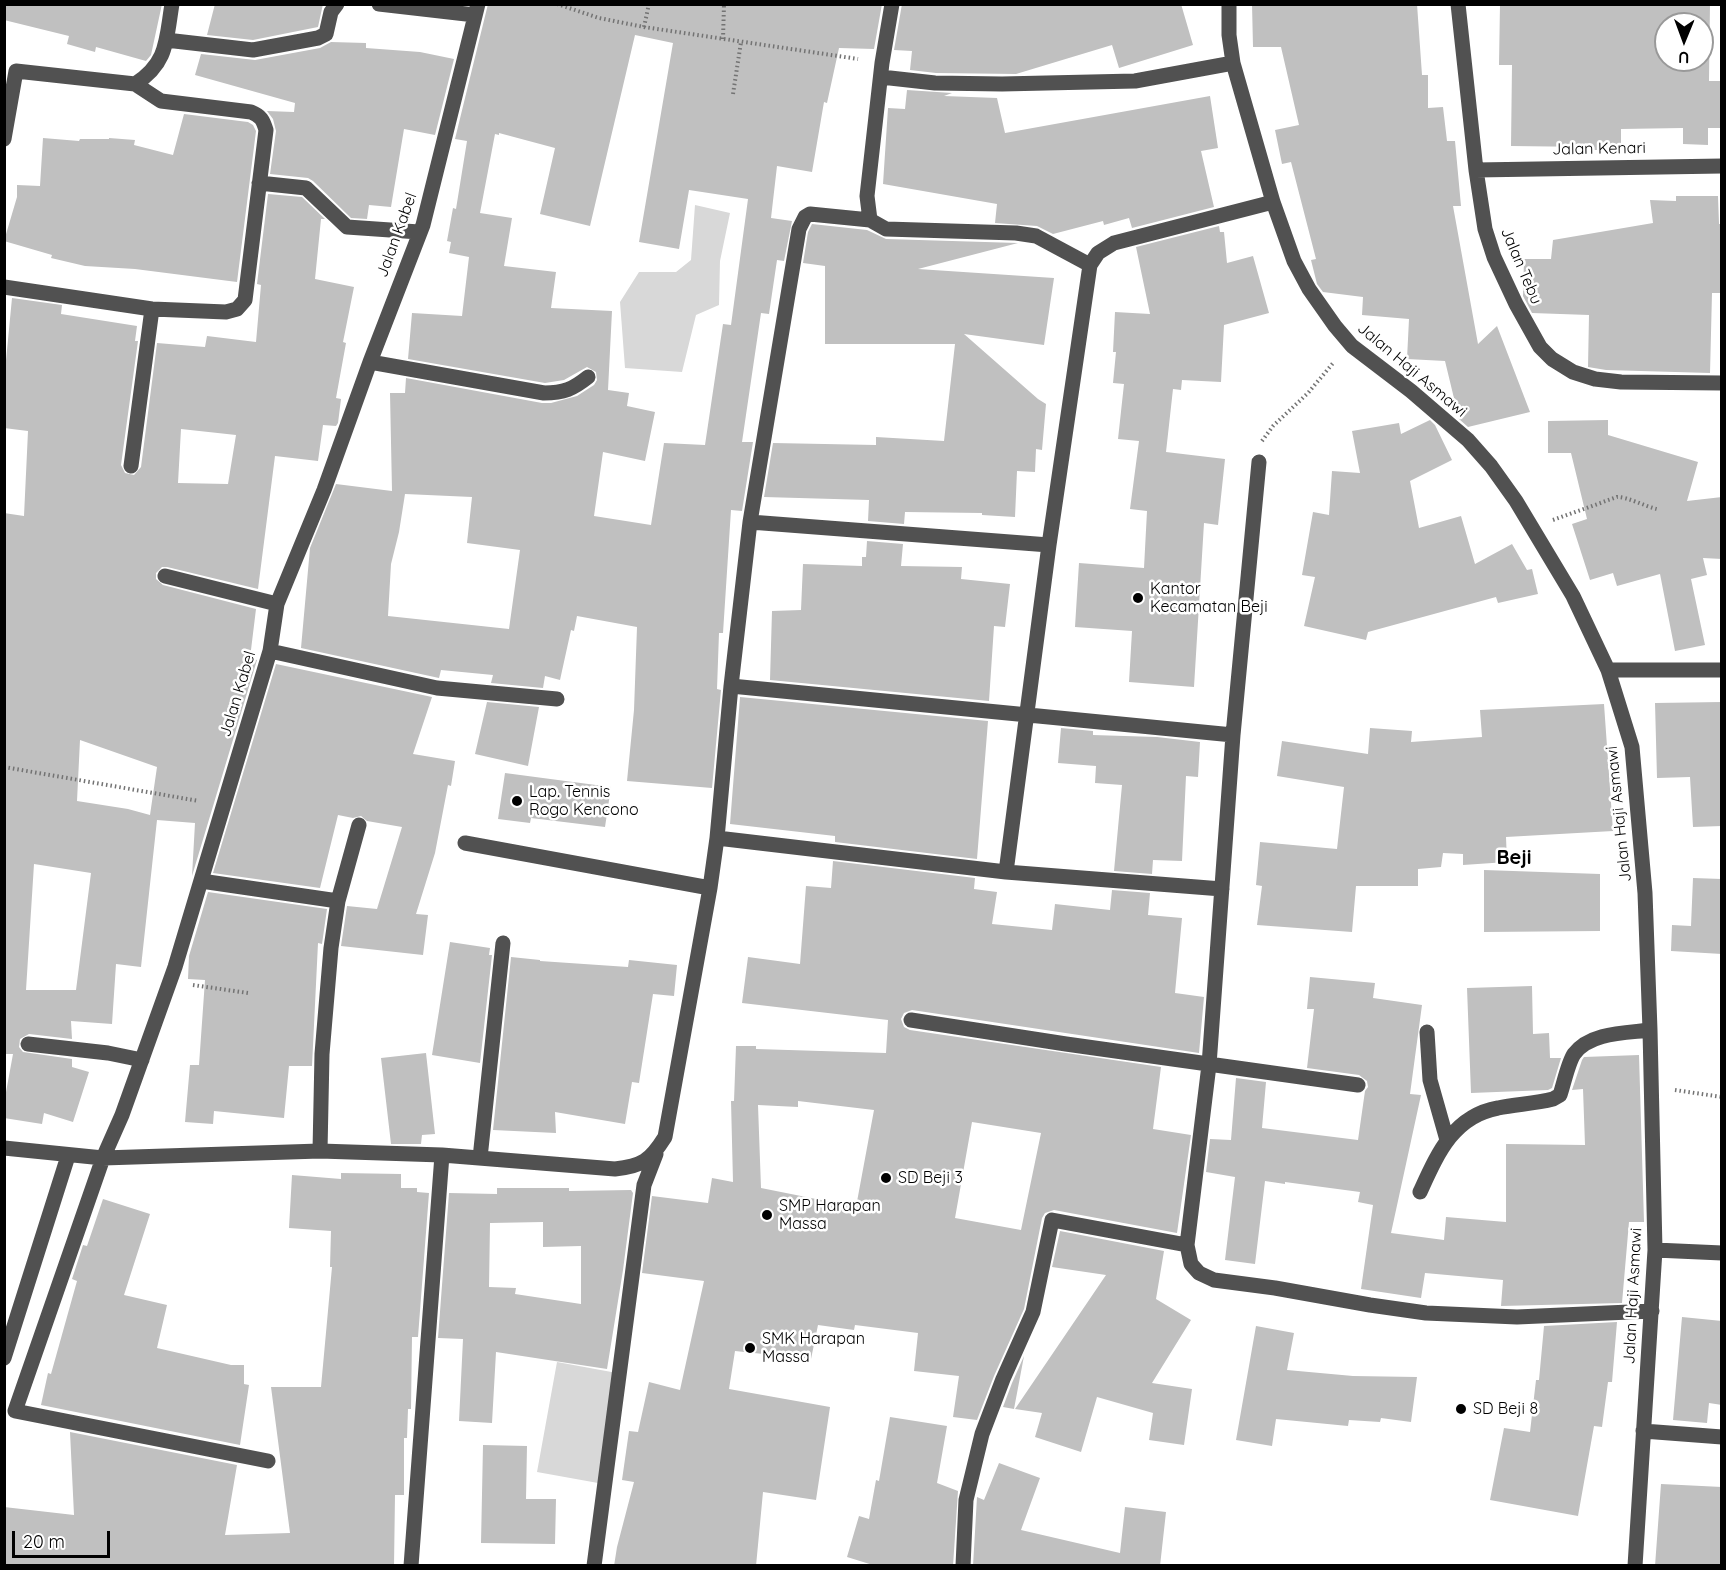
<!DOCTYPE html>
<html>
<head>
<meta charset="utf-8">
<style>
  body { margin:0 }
  #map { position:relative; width:1726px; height:1570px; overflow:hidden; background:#fff; font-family:Quicksand,sans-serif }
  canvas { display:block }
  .frame { position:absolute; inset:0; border:6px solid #000; pointer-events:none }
  .north { position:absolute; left:1654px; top:12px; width:60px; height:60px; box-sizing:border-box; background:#fff; border:2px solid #999; border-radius:50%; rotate:181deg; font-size:16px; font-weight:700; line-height:24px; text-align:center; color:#000 }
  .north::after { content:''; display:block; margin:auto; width:21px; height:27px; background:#000; clip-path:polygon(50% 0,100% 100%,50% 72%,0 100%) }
  .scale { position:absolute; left:12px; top:1531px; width:98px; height:27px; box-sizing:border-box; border:3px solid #000; border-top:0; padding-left:8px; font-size:18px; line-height:21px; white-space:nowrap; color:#000; -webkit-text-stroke:4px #fff; paint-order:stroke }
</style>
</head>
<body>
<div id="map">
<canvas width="1726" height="1570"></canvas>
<div class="frame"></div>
<div class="north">U</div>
<div class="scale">20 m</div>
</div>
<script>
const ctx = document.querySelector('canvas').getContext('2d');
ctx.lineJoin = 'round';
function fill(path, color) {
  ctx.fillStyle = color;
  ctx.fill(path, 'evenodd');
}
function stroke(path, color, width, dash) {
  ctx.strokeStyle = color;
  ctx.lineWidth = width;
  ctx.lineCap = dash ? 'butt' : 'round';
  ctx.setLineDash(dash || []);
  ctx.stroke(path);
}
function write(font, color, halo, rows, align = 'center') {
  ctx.font = font + ' Quicksand,sans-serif';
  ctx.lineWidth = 5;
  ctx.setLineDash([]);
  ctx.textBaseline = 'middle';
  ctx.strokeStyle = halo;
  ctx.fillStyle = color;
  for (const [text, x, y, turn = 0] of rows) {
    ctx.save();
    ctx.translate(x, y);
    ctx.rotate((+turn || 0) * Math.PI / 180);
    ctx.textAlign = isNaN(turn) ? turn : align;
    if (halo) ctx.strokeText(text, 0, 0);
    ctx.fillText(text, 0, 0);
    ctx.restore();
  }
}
const green = new Path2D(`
  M695,205l35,8 -10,48 -1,44 -23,10 -14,57 -57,-4 -5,-66 19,-30h37l15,-12z
  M557,1362l60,11 -19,110 -61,-11z`);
const building = new Path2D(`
  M4,4h158l-11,51 -5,6 -50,-14 -1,5 -28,-8 2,-8 -65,-16z
  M215,4h108l-5,23 -65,13 -46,-5z
  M488,4h394l-8,45 -35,-1 -12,55 -3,-1 -12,70 -35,-6 -6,52 21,3 -8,40 -7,-1 -8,54 -8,-1 -19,129h11l-11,69 -11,-1 -8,123h-4l-2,56 4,1 -9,98 -85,-7 7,-71 3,-83 -60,-11 -3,15 -3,-1 -11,50 -15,-4 -2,12 -52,-5 2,-8 -52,-5 -2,8 -138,-30 9,-100 26,-64 56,7 -2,-98h15l1,-15 136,25h9l26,-7 17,-11 3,-5 -1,-8 -9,-5 -23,13 -19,3 -137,-24 4,-46 50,3 7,-59 -20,-4 2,-11 -4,-1 6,-33 3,1 11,-68 -12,-2zM635,35l38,8 -34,199 40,7 10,-59 59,9 -17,126 -8,-1 -18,121 -41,-2 -13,82 -57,-9 9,-64 42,9 10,-49 -28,-6 2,-13 -21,-3 4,-79 -61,-3 5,-36 -52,-6 8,-48 -32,-5 15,-79 4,1v-2l56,15 -15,66 50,12zM405,494l67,3 -5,46 53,7 -11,79 -121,-13 3,-52 8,-32z
  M902,4h279l12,41 -74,23 -7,-23 -96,29 -80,-1 -26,-3 2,-19 -18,-1z
  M1252,4h165l5,71h6v33l15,-1 4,34h8l6,65h-8l25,138 19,-18 33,86 -62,15 -9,-8 -14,-58 -38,-2 2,-40 -47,-4 1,-18 -40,-5 -6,-8 -6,-24 5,-1 -25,-97 -9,2 -7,-34 24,-5 -18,-78h-28z
  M1500,4h210l-1,77h13v47h-14v17l-25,-1v-16l-62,1v21h-30v-3l-80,-1 1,-81h-13zM1666,24h36v36h-36z
  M331,42l35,1v5l54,4 34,7 -19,76 -31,-6 -13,78 -22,-2 -2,14 -16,-1 -38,-37 -5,-3 -38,-4 6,-43 -3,-12 -6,-8 27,1 1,-9 -100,-28 6,-21 54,6 65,-12z
  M907,90l45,3 -8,3 53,2 8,35 205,-37 8,52 -17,3 13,56 -82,21 -3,-10 -25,7 -1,-4 -50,13 -16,-8 -42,-3 2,-19 -114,-20 5,-76 17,1z
  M184,114l64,8 5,3 3,6 -19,151 -102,-13 -50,-3 -34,-8 1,-3 -48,-14 13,-44v-12l23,1 3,-48 36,3 1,-2h29v-1l26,2 -1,5 39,10z
  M268,194l34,3 23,22h-4l-6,60 39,8 -11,55 3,1 -10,55 5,1 -3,24 -2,3 -13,-1 -5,36 -43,-5 -17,133 -91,-22h-5l-6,6v6l7,6 93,24 -6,49 7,2 -65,216 3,-53 -38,-3 -16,147 -25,-3 -4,60 -41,-3 1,18 -43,-5 -9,5 -1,8 4,5 49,7v8l17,5 -16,50 -29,-9 -2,11 -38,-6v-15l9,-49h-9v-541l20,3 4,-85 -24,-3v-47l8,-83 50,7 -1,9 76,12 -2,15h3l-17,124 4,8 9,2 7,-8 16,-124 48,4 2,-11 49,6 5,-57 -4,-1zM181,429l55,6 -8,49 -50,-1zM80,740l77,27 -7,48 -22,-6 -51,-8zM34,864l57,9 -15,117h-50z
  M1676,196h42l1,28h3v69h-10l-2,80 -104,-3 -18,-3 1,-52 -57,-2 -9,-17 1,-37h27l2,-19 100,-17 -3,-23 26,1z
  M812,224l55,6 19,9 132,4 -100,26 136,9 -10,67 -80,-11 74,65 8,5 -4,46 -6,-1 -1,23 -18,-1 -2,46 -33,-2v-2l-77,-1 -1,12 -36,-3 1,-21 -105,-3 9,-54 103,2v-8l68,4 11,-97h-130v-78l-22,-3 5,-31z
  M1219,226l1,6h4l3,31 26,-7 16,57 -45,12 -3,57 -39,-2 -1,10 -8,-1 -7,63 59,7 -7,66 -14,-2 -10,164 -65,-5 3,-51 -57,-4 4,-64 65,5 3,-57 -17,-2 9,-68 -21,-2 6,-55 -11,-1 3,-31h-3l2,-40 35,2 -14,-67z
  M1430,420l5,5 17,35 -42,21 9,47 42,-12 14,48 37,-20 15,26 5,-1 6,25 -40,9 -2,-6 -128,35 -2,8 -62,-14 11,-49 -13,-2 11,-63 16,3 3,-44 28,2 -8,-42 47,-8 2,11z
  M1608,420v15l90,27 -11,39 35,-4v62l-19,-1 4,17 -16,4 14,66 -30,6 -15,-77 -43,12 -4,-13 -23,7 -18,-56 15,-5 -16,-66h-23v-32z
  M867,541l36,3 -2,22 61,1 -1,12 49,5 -5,43 -11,-1 -5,75 -219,-21 2,-69 29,-1 2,-46 59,2v-9h4z
  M276,664l156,33 -19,57 42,7 -4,25 -3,-1 -13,68 -19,61 12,1 -5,40 -82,-9 6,-40 30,3 25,-82 -35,-6 -6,-5 -8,2 -15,-3 -18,73 -107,-15z
  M740,697l248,24 -11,138 -142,-17v-6l-105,-12z
  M487,702l52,5 -11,59 -53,-12z
  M1722,702v124l-29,1 -3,-50 -33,1 -2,-75z
  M1604,704l9,127 -107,6 1,25 -44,3v-11l-20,-1 -2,14 -23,2v17h-62l-4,46 -95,-7 5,-39 -6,-1 4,-43 77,7 7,-62 -67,-11 5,-35 86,13 2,-26 42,3 -1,11 71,-5 -2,-27z
  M1061,728l32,3v4l64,2 43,5 -2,35 -12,-1 -4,85 -29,-1 -1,14 -38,-3 8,-86 -27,-2 1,-17 -38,-3z
  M505,773l106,14 -6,40 -74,-9 -1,5 -32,-4z
  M833,861l142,17 -1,11 23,3 -5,32 60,6 3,-26 55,6 2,-20 38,3 -2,22 34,3 -7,75 29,4 -5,56 -287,-43 -8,3 -3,6 3,8 6,3 251,37 -8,62 38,6 -14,98 -123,-23 -9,3 -3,5 -18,91 -30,67 -17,44 -24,-3 6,-41 -45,-5 4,-38 -63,-8 -1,5 -36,-5 -7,34 -76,-8 -6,38 101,18 -14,93 -53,-8 -7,74h-142l3,-19 17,-65 -12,-2 7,-49 9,1 11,-50 31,8 24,-109 -62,-8 10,-77 56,7 4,-25 21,4 -2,-81h3l2,-55h20v3l130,4 2,-33 -146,-17 6,-46 52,7 6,-78 25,2zM798,1101l76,9 -18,97 -95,-19 -3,-83 40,2zM972,1122l69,11 -20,97 -66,-12z
  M1484,870l116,4v57l-116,1z
  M1693,878l29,1v75l-51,-3 1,-26 19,1z
  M208,892l119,17 -5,35 -4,-1 -6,123h-23l-5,52 -70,-7 -1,13 -28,-2 5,-57h9l6,-85 -17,-1 1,-23z
  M450,942l40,6 -1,7h3l-12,108 -48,-8z
  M511,957l29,3v1l88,6 1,-7 48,5 -3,31 -21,-2 -14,89 -7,-1 -7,42 -70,-12 1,21 -63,-3z
  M1310,977l65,6 -2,15 49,7 -12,89 11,1 -30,138 53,7 2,-23 60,5v-78l79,1 -2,-56 -11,1 10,-30 2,-3 55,-2 5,167h-15l-7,81 -121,3 2,-26 -78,-7 -4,25 -60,-9 12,-84 -15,-3 2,-10 -75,-10v2l-20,-3 -10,83 -30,-4 10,-83 -29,-5 4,-33 21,1 5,-62 30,4 -4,46 96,12 7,-49 3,-4 -1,-6 -8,-6 -52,-7 7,-59h-7z
  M1532,986l1,48 16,-1 1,25h11l-9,30 -4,2 -77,3 -4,-105z
  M426,1053l9,81 -13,1 -1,9h-30l-10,-86z
  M341,1173l60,1v14h16v4l12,1 -11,144h-6l-1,72h-3l-1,29h-3v57h-9l-1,71h-390v-59l70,8 -4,-83 167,33 -12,70 65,-2 -19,-146h50l11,-120h-2l1,-36 -42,-3 3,-53 49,4z
  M497,1188h72v3l62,-1 2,3 -10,77 -16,99 -111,-17 -4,71 -33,-2 4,-82 -25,-1 11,-145 48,1zM543,1222v25l38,-1v58l-66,-10 1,-6 -27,-1 1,-64z
  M103,1199l47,15 -26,81 43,10 -10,43 74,17h13v19l5,1 -9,60 -199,-40 7,-32 3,1 26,-93 -5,-2 11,-34 4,1z
  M1060,1231l104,20 -8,48 35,21 -39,63 40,6 -8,56 -35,-5 4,-27 -56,-16 -16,55 -46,-15 7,-24 -27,-4 91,-134 -54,-8z
  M1682,1317l40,4v84l-13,-2 -2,20 -34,-3z
  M1617,1322l-5,60h-4l-6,45 -8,-1 -16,90 -88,-16 14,-72 26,4 6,-52h3l5,-54z
  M1256,1326l38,7 -7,37 66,6 64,1 -6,45 -30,-4 -1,4 -31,-2 -1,6 -72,-7 -4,27 -36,-6z
  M1024,1356l-10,53 -11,-2 9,-24z
  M890,1417l57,9 -10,57 21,8 -5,75h-77l-29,-9 12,-41 10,3 7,-39 3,1z
  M483,1445l44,1 -1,53h30l-1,45 -74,-1z
  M999,1463l41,15 -19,52 99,23 5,-46 41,5 -6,54h-187l4,-69 7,3z
  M1661,1484l61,3v79h-67z`);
const path = new Path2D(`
  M557,4l42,14 45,9 214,32
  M644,27l5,-23
  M723,39l1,-35
  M733,94l8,-52
  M1262,441l11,-15 35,-33 26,-31
  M1553,520l64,-23c11,0 27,9 40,12
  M4,767l195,34
  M193,985l55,8
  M1675,1090l47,7`);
const minor = new Path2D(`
  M379,4l96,11
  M1229,4v31l4,28 40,139 21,59 15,28 26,37 17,20 59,45 57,49 23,26 25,35 57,95 35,74 24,77 13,146 5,137 5,220 -20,316
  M1458,4l18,166 9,59 9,28 22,47 24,43 12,12 21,13 22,7 26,3 101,1
  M166,40l87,10 65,-12 8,-4 5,-22 6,-8
  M881,77l54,6 67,1 133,-3 98,-18
  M4,139l12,-68 119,13c33,-21 31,-44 37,-80
  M1476,170l246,-4
  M259,183l47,5 41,39 72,5
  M870,220l-3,-24 15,-133 10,-59
  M4,287l148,22 74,3 11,-3 8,-9 21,-170c-3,-10 -5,-14 -15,-18l-90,-11 -26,-17
  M370,362l174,31c20,0 29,-4 44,-16
  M1259,462l-26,273 -24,330 -22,180 4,19 8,9 15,7 61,8 95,17 56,8 91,4 135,-6
  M131,466l21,-157
  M750,522l299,23
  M165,576l112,28
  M270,651l167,37 120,11
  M1608,670h114
  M731,686l502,49
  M717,838l14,-152 19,-164 49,-293 6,-12 5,-3 60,6 16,9 130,4 20,3 54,29
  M465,843l245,45
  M1006,872l43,-327 41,-280 8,-12 16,-10 159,-41
  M201,881l137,20
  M911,1020l155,24 292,41
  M1427,1032l3,48 17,60
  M28,1044l80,9 34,7
  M4,1148l99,10 217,-7 122,4 173,14c27,-3 35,-8 50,-32l45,-249 7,-50 289,34 216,17
  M320,1151l2,-97 9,-106 7,-47 21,-76
  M480,1158l23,-215
  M1420,1192c17,-37 33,-76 78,-84 18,-4 36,-4 55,-9l7,-4c4,-12 8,-32 14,-41 16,-22 53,-21 76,-24
  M1655,1250l67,3
  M4,1358l64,-202
  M1643,1431l79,6
  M268,1461l-253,-50 88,-253 19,-43 53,-148 95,-316 7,-47 47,-114 46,-128 53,-137 55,-221
  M411,1566l31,-411
  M594,1566l50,-381 12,-31
  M963,1566l3,-66 16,-66 21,-55 30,-67 19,-92 135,25`);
const markers = [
  [1138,598,6,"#000"],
  [517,801,6,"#000"],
  [886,1178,6,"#000"],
  [767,1215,6,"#000"],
  [750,1348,6,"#000"],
  [1461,1409,6,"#000"]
];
const streetNames = [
  ["Jalan Kenari",1599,149,-1],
  ["Jalan Kabel",397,235,-70],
  ["Jalan Tebu",1521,266,67],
  ["Jalan Haji Asmawi",1412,370,40],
  ["Jalan Kabel",238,694,-73],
  ["Jalan Haji Asmawi",1619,814,-96],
  ["Jalan Haji Asmawi",1633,1296,-87]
];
const poiNames = [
  ["Kantor",1150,589],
  ["Kecamatan Beji",1150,607],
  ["Lap. Tennis",529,792],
  ["Rogo Kencono",529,810],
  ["SD Beji 3",898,1178],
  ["SMP Harapan",779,1206],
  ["Massa",779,1224],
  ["SMK Harapan",762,1339],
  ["Massa",762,1357],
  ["SD Beji 8",1473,1409]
];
const quarterNames = [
  ["Beji",1514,858]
];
fill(green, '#d8d8d8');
fill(building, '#c0c0c0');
stroke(path, '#737373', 4, [1.5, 3]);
stroke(minor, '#515151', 15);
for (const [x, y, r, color] of markers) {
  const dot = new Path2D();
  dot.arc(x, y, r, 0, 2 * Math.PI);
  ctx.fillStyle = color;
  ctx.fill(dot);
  stroke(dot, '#fff', 2);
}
write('16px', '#000', '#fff', streetNames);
write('16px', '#000', '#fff', poiNames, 'left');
write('bold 20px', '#000', '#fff', quarterNames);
</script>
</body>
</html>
